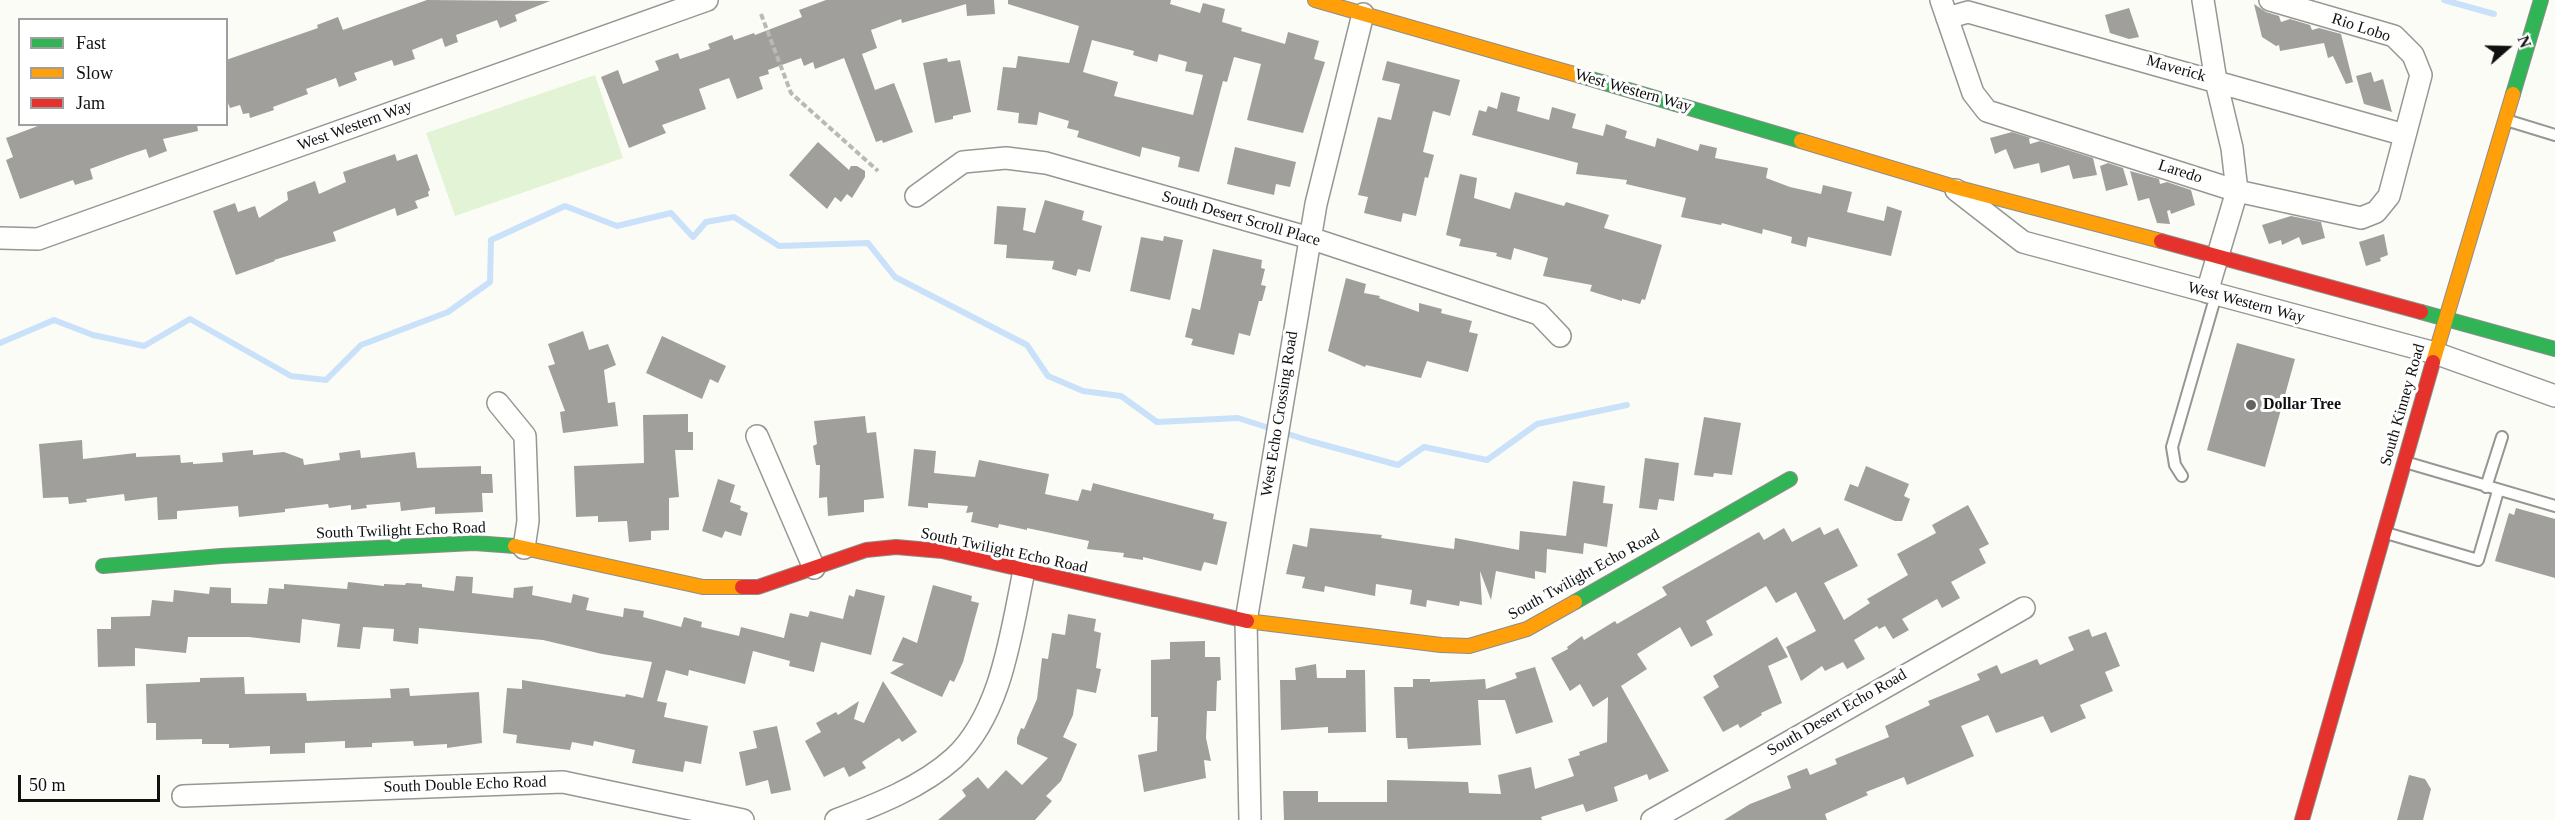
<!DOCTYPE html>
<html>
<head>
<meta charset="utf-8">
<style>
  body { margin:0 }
  #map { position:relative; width:2555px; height:820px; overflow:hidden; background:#fcfcf7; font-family:Georgia,serif }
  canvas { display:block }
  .legend { position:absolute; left:18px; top:18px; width:210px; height:108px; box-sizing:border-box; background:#fff; border:2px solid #9f9f9f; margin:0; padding:8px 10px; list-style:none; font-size:18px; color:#101010 }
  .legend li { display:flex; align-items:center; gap:12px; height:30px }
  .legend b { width:30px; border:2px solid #9f9f9f }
  .north { position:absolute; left:2477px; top:18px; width:60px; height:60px; -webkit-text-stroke:4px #fff; paint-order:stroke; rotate:70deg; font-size:16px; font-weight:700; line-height:24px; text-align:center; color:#101010 }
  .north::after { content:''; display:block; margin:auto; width:21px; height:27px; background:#101010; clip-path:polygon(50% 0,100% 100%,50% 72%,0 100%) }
  .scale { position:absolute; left:18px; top:775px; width:142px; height:27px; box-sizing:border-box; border:3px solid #101010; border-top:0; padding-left:8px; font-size:18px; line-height:21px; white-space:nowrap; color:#101010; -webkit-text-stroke:4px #fff; paint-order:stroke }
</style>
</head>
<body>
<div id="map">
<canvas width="2555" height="820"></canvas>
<ul class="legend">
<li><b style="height:8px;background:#30b455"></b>Fast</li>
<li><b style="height:8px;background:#ff9f0a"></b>Slow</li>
<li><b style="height:8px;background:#e5322d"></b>Jam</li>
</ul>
<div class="north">N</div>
<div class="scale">50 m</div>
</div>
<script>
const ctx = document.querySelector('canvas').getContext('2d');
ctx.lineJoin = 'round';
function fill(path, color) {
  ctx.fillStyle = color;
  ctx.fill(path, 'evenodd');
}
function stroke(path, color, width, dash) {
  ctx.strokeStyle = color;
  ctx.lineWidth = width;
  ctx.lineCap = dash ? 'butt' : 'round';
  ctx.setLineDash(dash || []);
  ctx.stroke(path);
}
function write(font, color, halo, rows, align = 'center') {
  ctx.font = font + ' Georgia,serif';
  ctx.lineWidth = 6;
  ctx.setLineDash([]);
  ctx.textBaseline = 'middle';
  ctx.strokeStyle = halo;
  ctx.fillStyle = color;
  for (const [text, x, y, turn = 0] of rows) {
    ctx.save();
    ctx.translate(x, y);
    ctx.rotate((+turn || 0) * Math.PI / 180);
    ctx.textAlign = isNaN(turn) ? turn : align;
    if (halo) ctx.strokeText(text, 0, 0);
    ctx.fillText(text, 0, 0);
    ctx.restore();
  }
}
const green = new Path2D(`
  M595,75l28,83 -168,58 -29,-83z`);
const stream = new Path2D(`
  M2444,0l50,14
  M0,343l54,-23 39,15 51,11 46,-27 101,57 35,4 35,-35 87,-33 42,-30 1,-42 74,-34 52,20 54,-13 22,24 13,-15 28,-5 45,29 89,-3 27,34 132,68 21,31 35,15 38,5 36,26 81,-4 72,23 88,24 26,-18 63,13 50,-36 90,-19`);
const building = new Path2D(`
  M427,0l123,1 -35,14 2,6 -17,7 -3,-8 -41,15 2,7 -13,5 -3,-9 -30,12 3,9 -21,7 -2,-6 -38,13 3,7 -18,7 -3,-9 -30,11 2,5 -35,13 1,3 -24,8 -1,-5 -6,1 -3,-9 -10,3 -4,-10v-38l92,-32 -1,-3 21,-8 5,13z
  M826,0h168l1,14 -28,2 -1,-12 -64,19 -1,-4 -30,11 6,18 -15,6 13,36 19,-7 19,49 -30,11 -1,-3 -6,2 -32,-84 -29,11 -2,-7 -9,4 -3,-8 -33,12 1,4 -10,3 4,12 -26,10 -8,-21 -30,11 7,20 -44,16 4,8 -37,15 -28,-71 17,-7 5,14 36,-14 -4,-9 23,-8 2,6 30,-10 -2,-5 24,-9 2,5 20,-7 1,2 47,-18 -3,-7z
  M1008,0h163l-1,4 30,9 3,-10 22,6 -3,13 20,6 -1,3 44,13 3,-12 31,9 -5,18 11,3 -22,71 -56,-13 14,-56 -27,-7 -7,25 -4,-1 -24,91 -21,-5 2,-10 -38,-10 -2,10 -63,-20 2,-6 -12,-3 2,-7 -30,-9 -2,13 -19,-2 1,-10 -22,-3 6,-43 13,1 2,-12 51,7 10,-37 -71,-22zM1092,40l42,11 -1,4 24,7 2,-8 28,8 -2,9 18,4 -10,40 -79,-19 4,-14 -35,-10z
  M2254,4l12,8 13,4 2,6 9,-3 20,6 2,5 7,-2 22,6 12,48 -7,2 -13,-28 -5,2 -4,-15 -44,8 -1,-6 -3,1 -14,-9z
  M2129,8l10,29 -10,2 -19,-6 -5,-18z
  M947,58l1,4 12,-2 11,52 -18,4v3l-18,4 -12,-60z
  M1387,61l73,19 -10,36 -17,-5 -10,41 11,3 -6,23 -3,-1 -9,39 -13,-3 -2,9 -37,-9 4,-16 -10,-2 20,-78 13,3 9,-36 -18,-4z
  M2371,72l3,10 9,-3 9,33 -28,-8 -8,-28z
  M1501,92l19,5 -3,14 32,9 3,-13 24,7 -4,14 31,8 3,-12 21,7 -2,7 30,9 2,-9 41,13 2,-7 17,4 -2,10 53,10 -2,10 24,9 31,7 2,-9 29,7 -5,20 37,9 3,-15 15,5 -11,45 -83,-19 -2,10 -15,-4 1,-6 -29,-8 -1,5 -40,-11 -1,2 -40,-8 5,-19 -60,-14 1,-4 -51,-6 2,-11 -106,-28 7,-25 7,2 2,-6 9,3z
  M43,124h154l1,7 -35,8 4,12 -18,7 -3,-9 -18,6 -38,14 3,10 -18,6 -2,-5 -53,19 -14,-39 7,-3 -7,-19z
  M2012,132l19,6 -2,1 1,5 10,-3 53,17 4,17 -24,4 -4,-14 -28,8 -2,-10 -25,6 -8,-20 -11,5 -5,-16z
  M818,142l31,28 2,-4h6l8,5v6l-13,21 -5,-4 -6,8 -6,-5 -8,12 -38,-34z
  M1235,147l61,15 -6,25 -14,-3 -2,11 -47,-11z
  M395,154l2,7 20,-7 13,36 -2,2 1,4 -14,5 3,7 -21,8 -2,-8 -62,24 3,9 -62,19 1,1 -39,14 -23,-64 22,-8 3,9 17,-6 4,12 29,-18 -1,-8 28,-11 4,13 27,-12 -3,-10z
  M2108,163l15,5 5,17 -22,6 -6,-25z
  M2130,171l29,8 1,5 7,-2 24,8 4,15 -24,9 -1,-4 -3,1 3,13 -13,-1 -8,-25 -11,3z
  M1460,174l17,4 -3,20 36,11 5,-17 49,14 2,-4 43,13 -5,13 58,17 -17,55 -3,-1 -2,5 -18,-5v2l-32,-10 2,-6 -49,-9 5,-18 -34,-10 -3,12 -15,-4 1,-3 -38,-7 2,-7 -15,-4z
  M1045,200l39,11 -2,9 20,6 -12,46 -12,-3 -2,7 -24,-7 2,-8 -48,-3 1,-13 -13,-1 3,-38 29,2 -3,22 12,3z
  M2291,216l30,6 4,16 -23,7 -3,-8 -17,8 -1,-5 -12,4 -7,-19z
  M2384,234l4,21 -8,3 1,3 -15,5 -7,-24z
  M1164,236l19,4 -13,60 -40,-9 11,-54 22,4z
  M1213,249l49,11 -1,8 4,1 -4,16 5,1 -4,15h-3l-9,35 -11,-3 -5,22 -43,-10 2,-6 -8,-2 7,-29 8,2z
  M1346,278l20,6 -2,9 16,3 -1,2 40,14v-9l23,6 -1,4 31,8 -3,11 9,2 -10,38 -41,-11 -6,17 -55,-13 -1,2 -37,-16z
  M583,331l6,19 19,-6 8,21 -12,5 4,33 7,-1 3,24 -55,7 -3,-21 5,-1 -17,-45 7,-2 -7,-20z
  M662,336l64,30 -8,17 -8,-4 -8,20 -56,-26z
  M2237,343l58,16 -30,108 -58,-17z
  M688,414v18h5v18h-18l4,47 -10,1v32l-18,1v9l-22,2 -2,-21 -29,1v-6l-22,1 -2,-51 70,-3 -1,-48z
  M865,416l2,17 9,-1 8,66 -20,2v12l-36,4 -1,-19 -8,1 1,-33h-4l-3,-19 4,-2 -3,-23z
  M1704,417l37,6 -9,52 -18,-2 -1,4 -19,-2z
  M82,440l1,19 53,-6v4l44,-2 1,8 12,-1v2l30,-2 -1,-9 31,-3v5l31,-3 19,7 1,6 36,-5 -1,-7 21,-3 1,8 54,-6 2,16 64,-2v8h11l1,19h-11l1,19 -48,2v-7l-34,4 -1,-9 -34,3 1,3 -16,2v-5l-22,3 -1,-4 -43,5v3l-46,5 -1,-11 -61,5v8l-19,1 -1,-23 -32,4 -1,-7 -38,5 1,3 -18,2 -1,-7 -25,1 -4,-54z
  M914,449l22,2 -2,22 41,4 4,-17 70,14 -4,20 33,7 4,-12 9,2 2,-8 121,31 -1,5 14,3 -10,43 -13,-3 -3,9 -58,-14v3l-20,-3 1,-4 -37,-4 2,-8 -62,-13v2l-28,-6 -1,4 -27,-6 2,-10 -7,1 2,-7 -40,-3v5l-20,-2z
  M1645,458l34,5 -5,38 -15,-2 -2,11 -18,-2z
  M1866,466l43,18 -5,12 6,3 -8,22h-7l-51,-21 6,-16 8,3z
  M718,479l17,6 -5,17 11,4 -1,4 8,3 -7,23 -16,-5 -3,7 -20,-7z
  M1573,481l32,5 -2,17 10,1 -6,43 -23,-4 -1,11 -36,-5 -1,24 -11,-2v8l-39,-8 -5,29 -11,-29 2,34 -22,-4 -1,5 -32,-6 -1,7 -16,-3 2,-14 -36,-6 -1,12 -50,-10 -1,6 -22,-4 3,-11 -19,-3 7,-30 14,3 3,-19 72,7 -1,3 73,11 1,-11 64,12 1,-19 46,5z
  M1968,505l21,39 -10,5 7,14 -35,19 9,16 -18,10 -5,-9 -35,20 7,11 -16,9 -8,-13 -6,3 -2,-3 -23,14 11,19 -18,10 -4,-7 -18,9 -3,-5 -21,15 -15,-34 30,-16 -20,-39 -20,11 -10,-17 -60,35 7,14 -22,12 -11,-20 -43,27 10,15 -26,17 48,85 -20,9 -2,-6 -33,13 4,14 -32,11 -3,-8 -42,13 1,3h-258l-1,-29h35v11h69v-22l81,2 1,11 32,1 -3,-19 33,-8 4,22 39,-13 -6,-17 12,-4 -1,-3 28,-10 1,-45 -15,10 -13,-23 -10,7 -19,-33 17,-9 -1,-2 15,-11 2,4 31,-19 2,3 50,-29 -5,-8 97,-55 5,8 20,-12 8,14 28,-15 4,8 14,-7 20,38 -34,17 20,37 26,-17 -3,-4 41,-24 -11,-21 39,-21 -4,-8z
  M2516,508l39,11v59l-60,-17 14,-48 5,2z
  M456,576l17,1 -1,16 41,5 1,-10 19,-2 -1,9 39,8 2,-9 16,4 -3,12 37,7 1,-9 20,3 -1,6 38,10 3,-10 18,5 -1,5 38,9 2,-9 43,11 6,-25 18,4 2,-6 33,8 6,-24 5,2 2,-8 29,7 -14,59 -50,-13 -7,30 -25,-6 1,-5 -37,-10 -8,33 -56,-14 -1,6 -22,-6 -9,31 10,2 -3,14 44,9 -7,38 -16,-3 -2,11 -51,-9 3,-13 -41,-9 -1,5 -21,-4 -2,8 -54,-7 1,-8 -14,-2 4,-45 15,1v-9l103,17 1,-3 17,4 9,-36 -50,-8 -59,-14 -124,-12 -1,16 -25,-3 1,-12 -31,-2 -3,22 -23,-2 3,-23 -38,-5 -2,24 -51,-6h-61l-2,16 -51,-5v18l-37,1 -1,-38h14v-12l39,-1 2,-16 21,2 1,-12 35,4 1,-7 21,1v15l36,1 2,-16 15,1v-5l63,5 1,-7 36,4v-2l21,1 1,-2 16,1v3l32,4z
  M933,585l39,11 -1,5 8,2 -16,59 -9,20 -4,-2 -8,17 -52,-24 14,-9 -12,-3 11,-24 14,6z
  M1068,614l28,5 -2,12 7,2 -5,35 5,1 -5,24 -19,-4 -4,26 -10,22 14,7 -16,37 -15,15 6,5 -17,19h-97l28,-24 -4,-6 16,-13 10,12 18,-19 16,15 26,-27 -31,-14v-6l4,-10 3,1 13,-30 5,-41 6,1 4,-26 13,2z
  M2089,629l3,8 14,-5 14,34 -15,6 8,19 -33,14 6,13 -35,15 -8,-17 -47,17 -8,-18 -27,11 13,30 -67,29 -3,-8 -38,15 2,3 -43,19 2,6h-103l26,-16 41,-16 -4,-12 20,-8 3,7 27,-11 -2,-5 54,-22 -4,-11 45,-21 -2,-4 52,-21 -3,-6 20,-9 4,9 36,-15 3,6 34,-15 -6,-13z
  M1777,637l11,20 -20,9 14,37 -21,10 1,2 -22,13 -2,-4 -15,8 -20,-35 16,-10 -6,-11z
  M1205,641v16h15l1,23 -4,1 -1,30h-9l-1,27 5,23 -7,-1 2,18 -62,14 -6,-37 19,-4 1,-34h-7v-57l19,-1v-17z
  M1316,664l1,14h29v-8h19l1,62 -38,1v-6l-47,3 -1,-50h16l-1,-12z
  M1535,667l18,55 -37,12 -11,-34h-27l3,45 -73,4 -1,-11h-11l-2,-51h19v-8h17v3l55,-3 1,10 31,-11 -2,-5z
  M244,677l1,17 61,-1 1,8 84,-3 -1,-9 19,-1 1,8 69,-4 3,51 -35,5v-4l-33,2 -1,-5 -41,2v4l-27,1v-7l-40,2v10l-35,1v-8l-41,2v-4h-27v-5l-46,1v-17h-9l-1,-39 54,-2v-4z
  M883,681l34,51 -15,10 -3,-4 -37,24 4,6 -17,9 -5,-10 -20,10 -19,-36 16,-9 -5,-9 20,-11 2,3 21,-14 -5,18 10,4z
  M777,726l14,64 -20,4 -3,-14 -22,6 -7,-34 18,-4 -4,-17z
  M2409,775l16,4 6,10 -8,31h-26z`);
const path = new Path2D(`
  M761,14l30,79 87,78`);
const lane = new Path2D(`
  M2506,120l49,15
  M2405,462l150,44
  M2182,476l-7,-11 -3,-18 44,-152
  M2486,487l16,-50
  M2386,533l92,27 20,-69`);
const street = new Path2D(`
  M1941,0l32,93 14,18 250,80 124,27 15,-6 13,-16 32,-121 -8,-20 -19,-19 -124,-36
  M2203,0l13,81 16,67 5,43 -30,101
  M1947,18l21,-6 437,123
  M1956,190l67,52 412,111 120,43
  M916,196l47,-34 43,-4 40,5 264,75 229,76 21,22
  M0,238l38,1 669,-239
  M498,403l27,33 3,85 -4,27
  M757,436l57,132
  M183,796l380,-14 180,38
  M836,820c40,-15 86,-33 118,-62 48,-45 57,-126 70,-187
  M1250,820l-4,-199 70,-417 47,-190
  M1652,820l372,-212`);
const fast = new Path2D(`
  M1581,76l220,65
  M2513,94l28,-94
  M2421,312l134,37
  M103,566l118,-10 253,-13 41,3
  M1575,602l215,-123`);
const slow = new Path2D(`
  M1315,0l266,76
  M1801,141l150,45 210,55
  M2433,362l80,-268
  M515,546l188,41h39
  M1247,621l194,24 28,1 58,-17 48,-27`);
const jam = new Path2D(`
  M2161,241l260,71
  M742,587h16l108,-37 30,-3 46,4 305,70
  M2302,820l131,-458`);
const markers = [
  [2251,405,6,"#636361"]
];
const streetNames = [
  ["Rio Lobo",2361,28,18],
  ["Maverick",2176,69,16],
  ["West Western Way",1633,91,16],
  ["West Western Way",355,126,-20],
  ["Laredo",2180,172,18],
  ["South Desert Scroll Place",1241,219,16],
  ["West Western Way",2246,303,15],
  ["South Kinney Road",2403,405,-74],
  ["West Echo Crossing Road",1280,414,-81],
  ["South Twilight Echo Road",401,531,-2],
  ["South Twilight Echo Road",1004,551,12],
  ["South Twilight Echo Road",1584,575,-29],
  ["South Desert Echo Road",1837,713,-30],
  ["South Double Echo Road",465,785,-2]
];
const poiNames = [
  ["Dollar Tree",2263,405]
];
fill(green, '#e2f4d5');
stroke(stream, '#cae1fa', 6);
fill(building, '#a09f9c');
stroke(lane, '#969694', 14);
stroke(street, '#969694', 24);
stroke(fast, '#8d8d8b', 16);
stroke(slow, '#8d8d8b', 16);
stroke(jam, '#8d8d8b', 16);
stroke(path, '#b9b9b8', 4, [6, 3]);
stroke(lane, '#fffffe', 10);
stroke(street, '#fffffe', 21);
stroke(fast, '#30b455', 14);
stroke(slow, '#ff9f0a', 14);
stroke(jam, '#e5322d', 14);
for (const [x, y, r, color] of markers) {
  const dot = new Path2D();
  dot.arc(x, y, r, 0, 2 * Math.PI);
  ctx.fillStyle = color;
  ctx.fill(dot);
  stroke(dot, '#fff', 2);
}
write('16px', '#101010', '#fff', streetNames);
write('bold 16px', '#101010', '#fff', poiNames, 'left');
</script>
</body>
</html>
